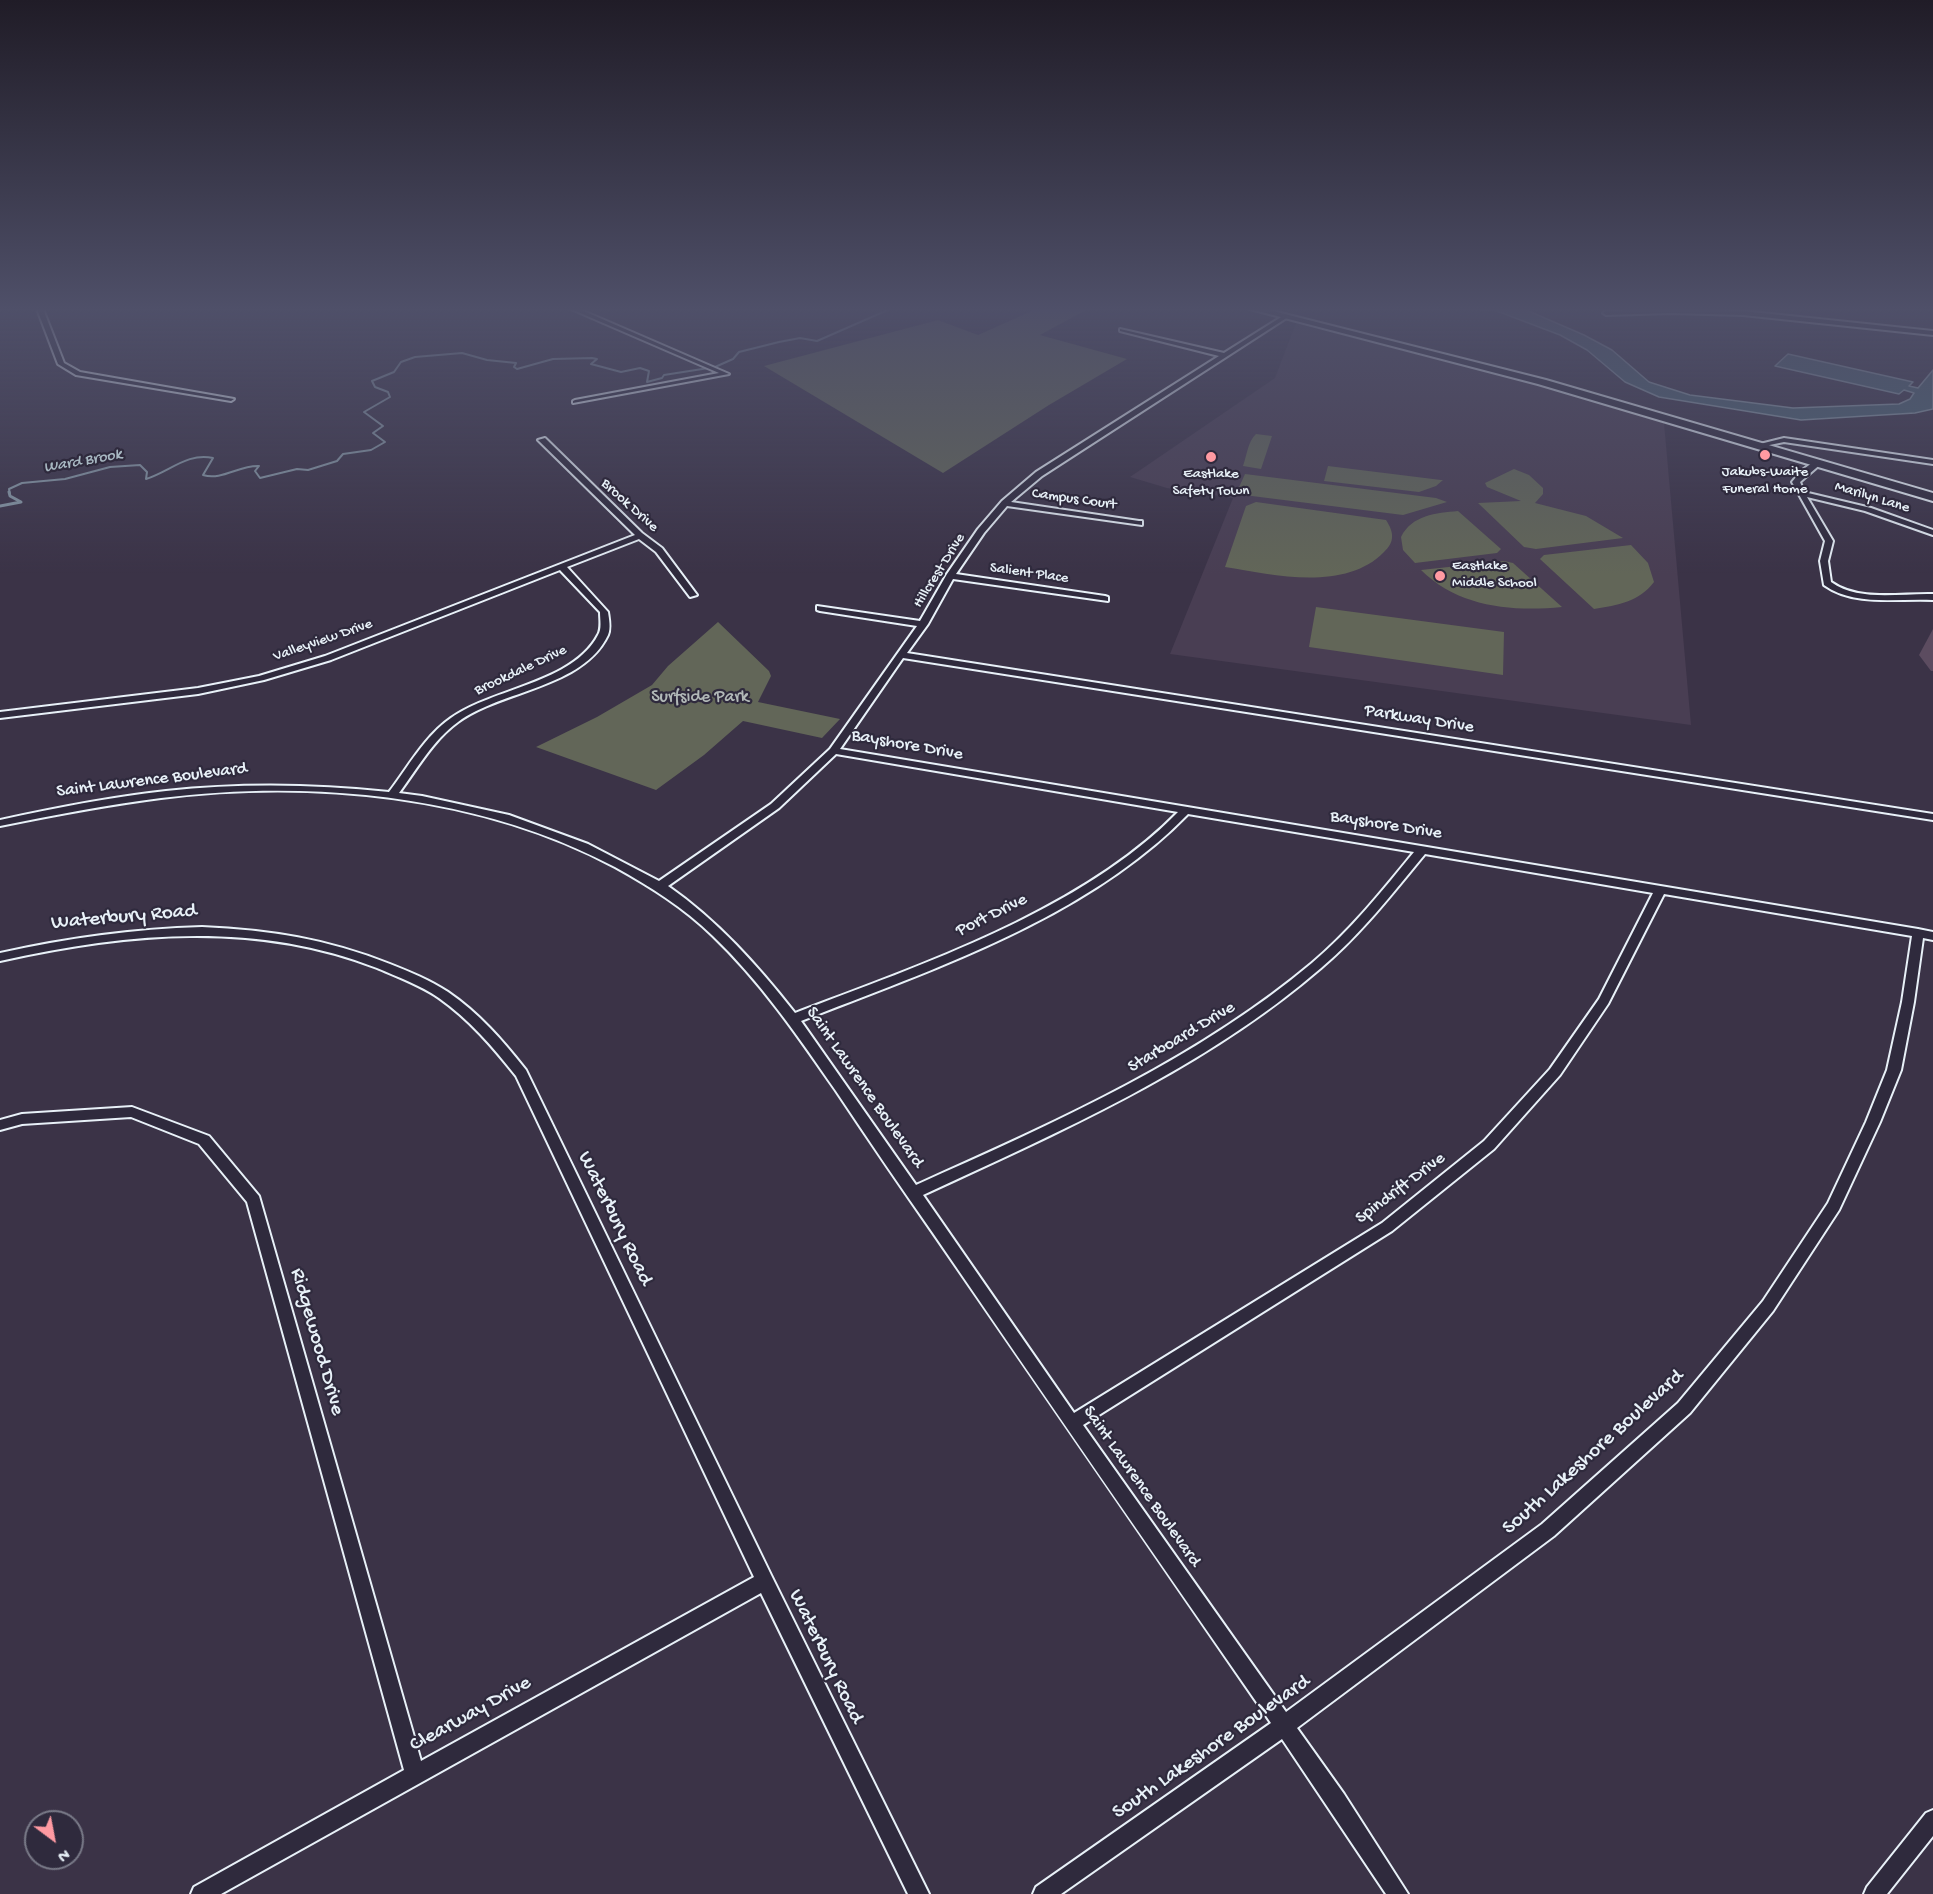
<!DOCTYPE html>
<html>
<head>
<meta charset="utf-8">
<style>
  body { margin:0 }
  #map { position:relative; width:1933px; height:1894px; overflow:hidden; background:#3b3347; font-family:"Gochi Hand",sans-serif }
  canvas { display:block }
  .north { position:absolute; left:24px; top:1810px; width:60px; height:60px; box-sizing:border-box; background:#2f2a3d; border:2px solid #797a88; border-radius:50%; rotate:148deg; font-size:16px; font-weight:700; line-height:24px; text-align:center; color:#e8f1f8 }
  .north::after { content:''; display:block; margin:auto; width:21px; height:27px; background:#ff9aa2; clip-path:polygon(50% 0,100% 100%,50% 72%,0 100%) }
</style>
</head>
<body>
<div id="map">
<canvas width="1933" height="1894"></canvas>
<div class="north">N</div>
</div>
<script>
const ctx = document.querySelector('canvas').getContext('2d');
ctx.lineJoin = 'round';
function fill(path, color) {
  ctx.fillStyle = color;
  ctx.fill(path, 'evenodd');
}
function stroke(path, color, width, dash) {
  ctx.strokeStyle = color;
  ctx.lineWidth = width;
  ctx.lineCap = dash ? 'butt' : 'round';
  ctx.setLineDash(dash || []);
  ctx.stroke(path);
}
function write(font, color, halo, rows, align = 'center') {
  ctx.font = font + ' "Gochi Hand",sans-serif';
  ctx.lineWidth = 4.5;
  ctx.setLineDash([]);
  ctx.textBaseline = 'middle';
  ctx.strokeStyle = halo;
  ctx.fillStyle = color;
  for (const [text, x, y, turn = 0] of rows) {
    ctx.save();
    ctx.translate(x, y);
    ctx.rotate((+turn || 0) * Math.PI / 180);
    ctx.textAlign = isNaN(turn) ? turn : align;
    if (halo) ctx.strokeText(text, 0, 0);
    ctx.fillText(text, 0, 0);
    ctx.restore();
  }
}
const built = new Path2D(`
  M1296,323l249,64 119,36 27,302 -521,-71 63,-156 -66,-10 -37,-11 145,-99z`);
const green = new Path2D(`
  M1036,309h52l-48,26 87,24 -78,46 -106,68 -179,-107 174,-46 40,15z
  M1256,434l16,2 -11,33 -18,-3c4,-11 5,-25 13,-32z
  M1328,466l113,14h2l-7,6 -17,6 -95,-11z
  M1514,469l15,6 14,13v6l-8,9 51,13 37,22 -87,11 -12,-2 -46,-44 43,-2 -34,-14 -2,-4z
  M1245,474l191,24 11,4 -44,13 -167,-21z
  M1256,502l130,18c8,12 9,22 -2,32 -39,40 -111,23 -159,15l21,-61z
  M1458,511l43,38 -4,4 -82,10 -12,-13 -2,-13c11,-22 35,-24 57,-26z
  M1631,545l17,18 6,19c-15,20 -36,23 -60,27l-54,-50 4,-4z
  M1504,561l9,2 49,44c-50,5 -104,0 -141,-37z
  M1316,607l188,25 -1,43 -194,-28z
  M718,622l51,49 2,5 -13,26 82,17 -18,19 -79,-17 -39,34 -48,35 -120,-43 61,-30 55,-32 16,-19z`);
const water = new Path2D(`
  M1466,309h58l60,26 28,15 37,32 41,13 103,13 106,-4 11,-5 4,-6 -10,-3 -5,4 -124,-28 13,-12 125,28 -4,4 9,2 15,-18v39l-18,4 -114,7 -142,-23 -34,-15 -38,-32 -27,-15 -66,-25z`);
const streamFar1 = new Path2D(`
  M10,494l-1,-5 13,-6 43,-4 45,-12 30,-2 7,7 -1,7c23,-7 42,-27 67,-21l-10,17c19,6 36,-10 56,-9l-4,5 5,7 37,-9 11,1 29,-9 6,-7 28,-4 14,-8 -12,-9 10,-7 -19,-14 26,-15 -2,-5 -13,-5 -3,-6 22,-9 7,-10 14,-5 47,-4 25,7 29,3 -2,4 3,2 36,-10 39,-1 5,1 -6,5 30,8 19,-4 9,3 -2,11 15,-4 2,-3 51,-8 18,-8 6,-7 40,-10 21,-4 17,3 73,-32`);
const stream = new Path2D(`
  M0,506l21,-4 -11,-6 -1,-4`);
const minor = new Path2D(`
  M37,309h6l21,54 16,9 154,27 -3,2 -155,-26 -18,-11z
  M571,309h8l150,65 -156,29v-2l2,-1 144,-27z
  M1671,309l72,2 190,20v4l-190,-20 -72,-2 -65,2 -3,-2 3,-2z
  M1286,314l2,3 -246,159 -31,26 128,19h3v4l-135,-19 -23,27 -28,41 149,22 3,1v4l-155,-22 -25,45 -21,29 1026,161v6l-1030,-162 -63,91 1078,180 15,3v8l-10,-2 -9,64 -13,68 -21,52 -41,88 -66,101 -83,102 -136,123 -257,192 47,66 64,100h-22l-104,-155 -221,155h-28l3,-7 235,-164c-113,-163 -226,-326 -338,-490 -33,-47 -65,-94 -97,-142 -38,-55 -75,-109 -123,-155 -30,-29 -62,-49 -98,-69 -135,-72 -303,-88 -454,-69 -54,7 -107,17 -161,28v-6c55,-12 110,-23 166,-29 74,-8 149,-7 223,1 19,-25 36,-56 62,-74 42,-30 122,-35 147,-83 4,-6 2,-15 2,-23l-40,-42 -229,90 -67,20 -66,14 -198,24v-6l198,-24 61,-12 66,-20 310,-121 -97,-95 7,-2 97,95 20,15 35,47 -7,2 -34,-45 -17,-13 -72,28 41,45c1,7 3,16 0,23 -25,53 -107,55 -150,87 -25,18 -41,47 -59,71l23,3 87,19 79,29 71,37 112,-77 59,-55 87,-123 -97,-15 -3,-1v-4l103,15 27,-47 31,-45 24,-28 34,-29 183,-116 -99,-25v-2l104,24zM836,754l342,58c-95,98 -257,153 -383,201 -37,-47 -77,-92 -127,-127l111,-78zM1188,814l226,38c-32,39 -63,78 -102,111 -117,98 -258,160 -396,222l-115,-164c133,-52 286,-103 387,-207zM1425,854l228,39 -54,106 -49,70 -66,72 -102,82 -308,190 -151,-218c138,-64 281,-126 398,-227 39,-33 71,-74 104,-114zM1664,894l248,42 -10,66 -15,68 -21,52 -38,81 -65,98 -85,102 -136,121 -256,188 -203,-287 309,-194 102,-82 66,-74 48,-71z
  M1784,438l149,22v4l-149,-22 -24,5 -4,-2z
  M1816,460l7,2 -23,20 4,10 67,16 62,22v5l-68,-24 -58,-14 26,44 -5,20 3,21c28,20 69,11 102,12v6c-36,-2 -78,7 -109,-15l-4,-24 5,-20 -33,-59 9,-11z
  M202,927c69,3 124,12 188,37 20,8 40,16 58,28 31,21 55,49 78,78l245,505 158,319h-21l-147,-301 -540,301h-30l3,-7 210,-117 -157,-568 -48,-58 -68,-27 -109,7 -22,6v-10l22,-6 110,-7 77,29 50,60 162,565 333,-184 -238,-501c-23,-29 -47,-57 -77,-78 -19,-13 -41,-21 -62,-30 -122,-48 -252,-35 -377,-7v-8c67,-15 133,-24 202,-26z
  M1933,1810v26l-46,58h-23l3,-7 59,-74z`);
const primary = new Path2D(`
  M1250,309h15l281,71 387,113v8l-395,-117z`);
const wall = new Path2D(`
  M1933,629v42h-2l-12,-16z`);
const markers = [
  [1765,455,6,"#ff9aa2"],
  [1211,457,6,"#ff9aa2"],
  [1440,576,6,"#ff9aa2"]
];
const farPoinames = [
  ["Jakubs-Waite",1765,473],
  ["Funeral Home",1765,490],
  ["Eastlake",1211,475],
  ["Safety Town",1211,492],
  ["Eastlake",1452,567,"left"],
  ["Middle School",1452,584,"left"]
];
const farStreetnames = [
  ["Marilyn Lane",1872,498,17],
  ["Campus Court",1074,500,8],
  ["Brook Drive",629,506,42],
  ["Hillcrest Drive",940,571,-58],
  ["Salient Place",1029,574,8],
  ["Valleyview Drive",323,641,-19],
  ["Brookdale Drive",521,671,-25]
];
const farWaternames = [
  ["Ward Brook",83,462,-10]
];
const parkNames = [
  ["Surfside Park",700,698]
];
const streetNames = [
  ["Parkway Drive",1419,720,9],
  ["Bayshore Drive",907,746,10],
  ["Saint Lawrence Boulevard",152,781,-7],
  ["Bayshore Drive",1386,826,9],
  ["Port Drive",992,916,-26],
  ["Starboard Drive",1182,1038,-31],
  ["Saint Lawrence Boulevard",864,1088,55],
  ["Spindrift Drive",1401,1189,-37],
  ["Saint Lawrence Boulevard",1141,1487,55]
];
const nearStreetnames = [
  ["Waterbury Road",124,918,-5],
  ["Waterbury Road",614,1219,64],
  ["Ridgewood Drive",316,1342,74],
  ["South Lakeshore Boulevard",1594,1453,-42],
  ["Waterbury Road",825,1657,64],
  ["Clearway Drive",471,1715,-29],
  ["South Lakeshore Boulevard",1212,1748,-35]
];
fill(built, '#493e53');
fill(green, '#626658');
fill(water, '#496271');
stroke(water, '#899ba7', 1.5);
stroke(streamFar1, '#899ba7', 2);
stroke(stream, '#899ba7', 3);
stroke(minor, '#e8f1f8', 4);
stroke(primary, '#e8f1f8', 4);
fill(minor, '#2f2a3d');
fill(primary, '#2f2a3d');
fill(wall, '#5c4c60');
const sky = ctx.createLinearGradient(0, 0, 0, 574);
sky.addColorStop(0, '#201c27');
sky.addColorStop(0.54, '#4f5069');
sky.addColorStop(1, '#4f506900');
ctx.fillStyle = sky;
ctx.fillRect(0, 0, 1933, 574);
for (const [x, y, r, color] of markers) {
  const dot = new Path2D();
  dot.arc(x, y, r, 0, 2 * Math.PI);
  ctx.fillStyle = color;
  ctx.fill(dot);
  stroke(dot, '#2f2a3d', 2);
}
write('15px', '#e8f1f8', '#2f2a3d', farPoinames);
write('15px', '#e8f1f8', '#2f2a3d', farStreetnames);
write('italic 16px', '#a8b8c2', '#2f2a3d', farWaternames);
write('18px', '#b2b9b8', '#2f2a3d', parkNames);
write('18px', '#e8f1f8', '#2f2a3d', streetNames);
write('21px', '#e8f1f8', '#2f2a3d', nearStreetnames);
</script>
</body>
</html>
